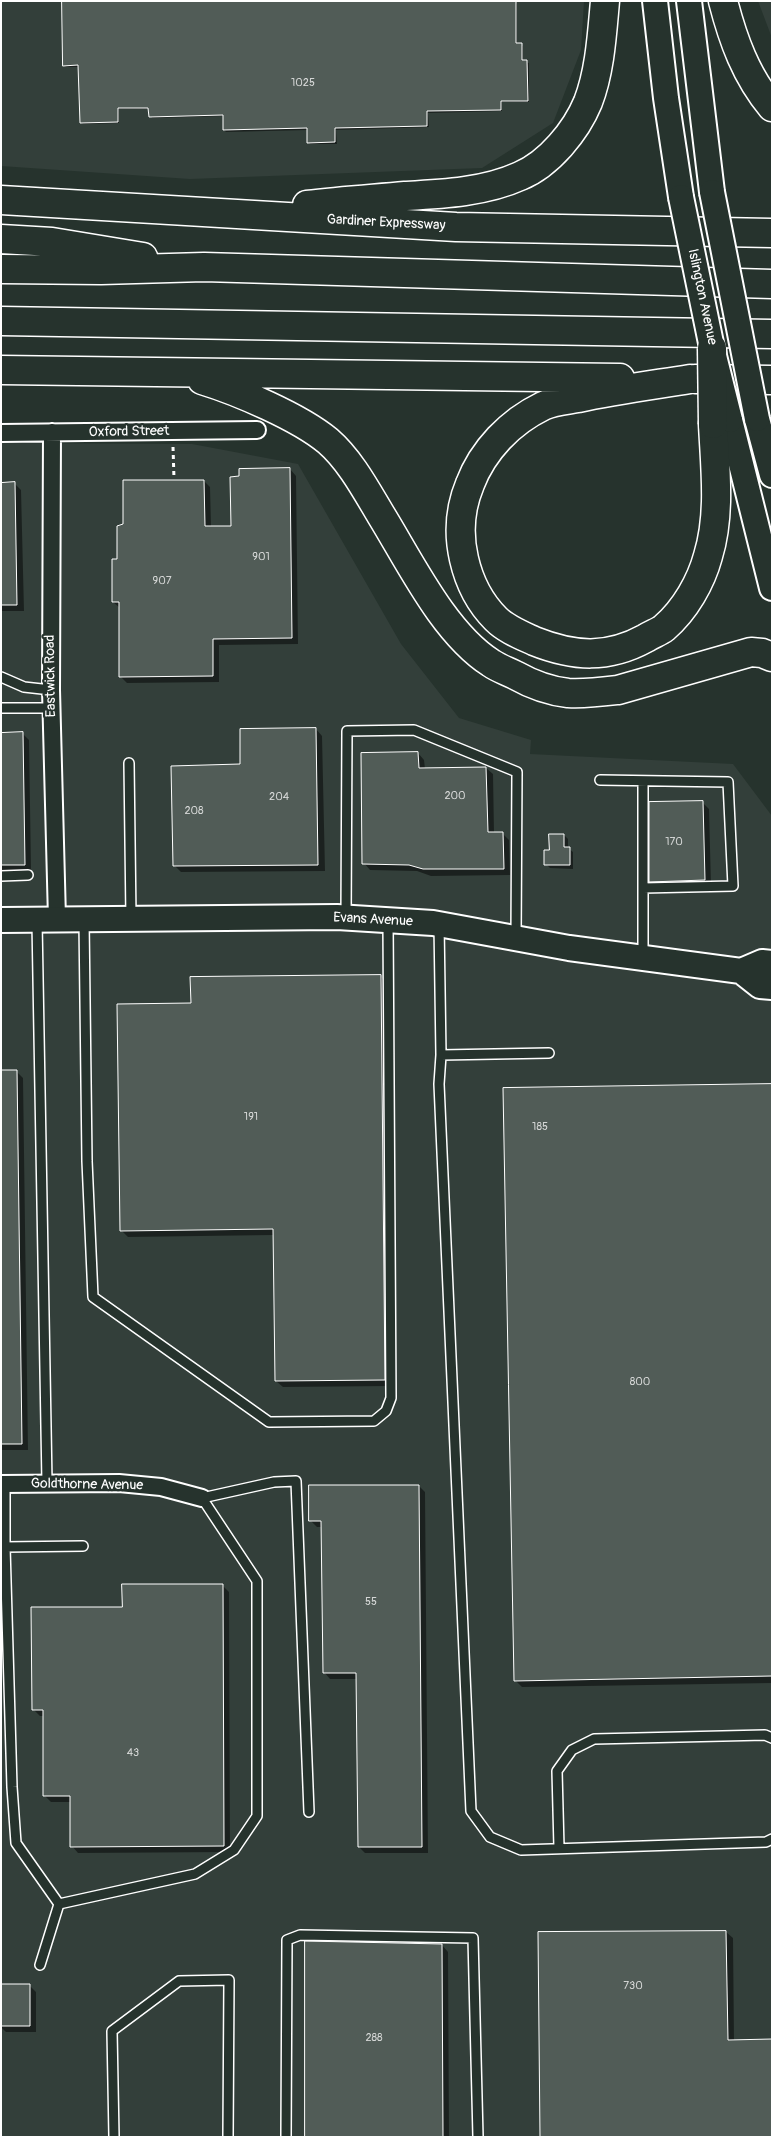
<!DOCTYPE html>
<html>
<head>
<meta charset="utf-8">
<style>
  body { margin:0 }
  #map { position:relative; width:773px; height:2138px; overflow:hidden; background:#26332d; font-family:Pangolin,sans-serif }
  canvas { display:block }
  .frame { position:absolute; inset:0; border:2px solid #fff; pointer-events:none }
</style>
</head>
<body>
<div id="map">
<canvas width="773" height="2138"></canvas>
<div class="frame"></div>
</div>
<script>
const ctx = document.querySelector('canvas').getContext('2d');
ctx.lineJoin = 'round';
function fill(path, color) {
  ctx.fillStyle = color;
  ctx.fill(path, 'evenodd');
}
function stroke(path, color, width, dash) {
  ctx.strokeStyle = color;
  ctx.lineWidth = width;
  ctx.lineCap = dash ? 'butt' : 'round';
  ctx.setLineDash(dash || []);
  ctx.stroke(path);
}
function write(font, color, halo, rows, align = 'center') {
  ctx.font = font + ' Pangolin,sans-serif';
  ctx.lineWidth = 4.5;
  ctx.setLineDash([]);
  ctx.textBaseline = 'middle';
  ctx.strokeStyle = halo;
  ctx.fillStyle = color;
  for (const [text, x, y, turn = 0] of rows) {
    ctx.save();
    ctx.translate(x, y);
    ctx.rotate((+turn || 0) * Math.PI / 180);
    ctx.textAlign = isNaN(turn) ? turn : align;
    if (halo) ctx.strokeText(text, 0, 0);
    ctx.fillText(text, 0, 0);
    ctx.restore();
  }
}
const built = new Path2D(`
  M1,1h583l-3,49 -28,73 -71,45 -292,11 -189,-13z
  M758,1h14v37z
  M1,443l191,1 106,20 103,180 58,74 72,22 -1,14 203,10 39,52v1321h-771z`);
const shadow = new Path2D(`
  M515,2l2,2v40l6,2v15l6,2v39h-27v9l-74,2 1,14 -93,3 1,14h-27l-1,-2 -1,-12 -82,2 -2,-2v-14l-72,2 -2,-9h-31v14l-36,1 -2,-2 -1,-55h-14l-2,-2z
  M290,469l6,7 2,168 -79,1v37l-92,1 -7,-7v-68l-7,-6 12,-77 79,-44 6,6 1,40h21z
  M1,484h14l6,6 3,121h-23z
  M316,729l6,7 3,135 -144,1 -7,-7 67,-99z
  M1,734h22l6,6 2,131h-30z
  M418,753l6,7 1,9 61,-1 7,6 1,59h8l7,7 1,35 -79,1 -14,-5 -47,-1 -6,-7z
  M702,802l7,7 2,77 -54,2 -7,-7z
  M564,835l4,4v9l5,4v17l-23,-1 -4,-4 5,-12z
  M380,976l7,7 4,403 -108,1 -7,-6 -2,-146 -146,2 -6,-6z
  M1,1071h15l7,7 5,372h-27z
  M772,1085v598l-250,4 -7,-7z
  M419,1486l6,6 3,361h-63l-6,-6 -1,-168h-28l-6,-7 -2,-145h-5l-7,-7z
  M222,1585l7,7 1,260 -152,1 -6,-7 -1,-44h-20l-6,-6 -1,-80h-4l-7,-7 90,-101z
  M726,1932l7,6 1,103 -192,96z
  M442,1945l6,7 1,185h-142z
  M29,1985l7,7v40h-30l-5,-5v-41z`);
const building = new Path2D(`
  M62,1h454v42h6v17h5l1,41h-27v9l-74,1v15l-92,2v14l-28,1v-15l-84,2v-15l-74,2 -1,-9h-30v14l-38,1 -2,-58 -15,1z
  M290,468l2,170 -79,1v37l-94,1v-75h-7v-43h5v-33l6,-2v-44h81l1,46h26l-1,-49 9,-1v-7z
  M15,482l2,123h-16v-122z
  M316,728l2,137 -145,1 -2,-100 69,-2v-35z
  M23,732l2,133h-24v-132z
  M418,752l1,16 67,-1 2,65h15l1,37h-81l-14,-4 -47,-1 -1,-111z
  M703,801l2,79 -56,2v-80z
  M549,834h15v13h6v18h-26v-15h5z
  M381,975l4,405 -110,1 -2,-152 -153,2 -3,-227 74,-1 -1,-26z
  M1,1070h16l5,374h-21z
  M772,1084v592l-258,5 -11,-593z
  M309,1485h110l3,362h-64l-2,-174h-33l-2,-152h-12z
  M122,1584h101l1,262 -154,1v-51h-27v-86h-11l-1,-103h91z
  M726,1931l2,109 44,-1v98h-232l-2,-205z
  M305,1941l137,3 1,193h-138z
  M1,1984h29v42h-29z`);
const path = new Path2D(`
  M173,447l1,32`);
const lane = new Path2D(`
  M1,677l23,10 27,3
  M2,708h50
  M129,763l2,155
  M600,780l128,2 5,104 -90,2v70
  M643,781v107
  M1,876l27,-1
  M346,917l1,-186 67,-1 103,42 -1,165
  M84,921l3,240 6,136 176,125 105,-1 12,-10 5,-13 -3,-476
  M37,922l10,561
  M439,924l2,131 108,-2
  M441,1055l-2,29 32,727 19,26 31,13 245,-8 6,-3
  M5,1484v63l78,-1
  M5,1547l7,240 4,56 43,61
  M559,1848l-2,-77 15,-21 22,-11 171,-4 7,3
  M40,1965l19,-61 136,-30 39,-24 23,-34v-235l-55,-83 72,-16 22,-1 13,331
  M114,2137l-2,-106 67,-50 50,-1 -1,157
  M286,2137l1,-197 13,-5 173,3 5,199`);
const street = new Path2D(`
  M52,432l-1,258 6,229
  M1,433l256,-3
  M1,1484l118,-1 42,4 41,11`);
const secondary = new Path2D(`
  M655,1l11,97 15,99
  M689,1l23,191
  M757,419l15,56
  M730,420l42,168
  M1,920l336,-3 96,6 136,25 172,23 21,-9 10,1
  M741,971l19,15 12,1`);
const highway = new Path2D(`
  M723,1c10,39 23,75 49,106
  M1,200l455,27 316,6
  M307,205c33,-4 65,-6 98,-9 38,-2 80,-4 115,-20 29,-12 56,-45 68,-74 12,-31 14,-68 17,-101
  M1,239l51,3 91,15
  M1,269l100,1 103,-3 568,17
  M1,321l771,13
  M1,370l619,8
  M690,379c-37,6 -75,11 -112,19 -11,2 -25,3 -35,8 -33,16 -60,44 -73,78 -10,24 -12,49 -6,75 5,22 15,43 32,60 10,10 25,16 38,22 40,16 74,18 112,-3 6,-4 13,-6 18,-10 21,-18 37,-46 44,-72 13,-42 7,-89 5,-132
  M695,379l77,1
  M202,380c36,11 97,37 126,61 22,19 38,49 53,74 29,47 63,118 110,148 7,5 16,8 24,12 16,9 35,16 53,18 17,1 33,-1 50,-3l133,-38 11,1 10,4`);
const secondaryBridge = new Path2D(`
  M712,192l45,227
  M681,197l31,151 18,72`);
const highwayBridge = new Path2D(`
  M712,348l1,76`);
const numberNames = [
  ["1025",303,83],
  ["901",261,557],
  ["907",162,581],
  ["200",455,796],
  ["204",279,797],
  ["208",194,811],
  ["170",674,842],
  ["191",251,1117],
  ["185",540,1127],
  ["800",640,1382],
  ["55",371,1602],
  ["43",133,1753],
  ["730",633,1986],
  ["288",374,2038]
];
const streetNames = [
  ["Gardiner Expressway",386,223,3],
  ["Islington Avenue",702,297,78],
  ["Oxford Street",129,432,-1],
  ["Eastwick Road",51,676,-91],
  ["Evans Avenue",373,920,3],
  ["Goldthorne Avenue",87,1485,1]
];
fill(built, '#333f3a');
fill(shadow, '#0007');
fill(building, '#515c57');
stroke(building, '#fff', 1);
stroke(lane, '#fff', 12);
stroke(street, '#fff', 20);
stroke(secondary, '#fff', 28);
stroke(highway, '#fff', 31);
stroke(path, '#fff', 3, [4, 4]);
stroke(lane, '#26332d', 9);
stroke(street, '#26332d', 16);
stroke(secondary, '#26332d', 24);
stroke(highway, '#26332d', 28);
stroke(secondaryBridge, '#fff', 28, []);
stroke(highwayBridge, '#fff', 31, []);
stroke(secondaryBridge, '#26332d', 24);
stroke(highwayBridge, '#26332d', 28);
write('11px', '#d4d6d5', null, numberNames);
write('14px', '#fff', '#26332d', streetNames);
</script>
</body>
</html>
